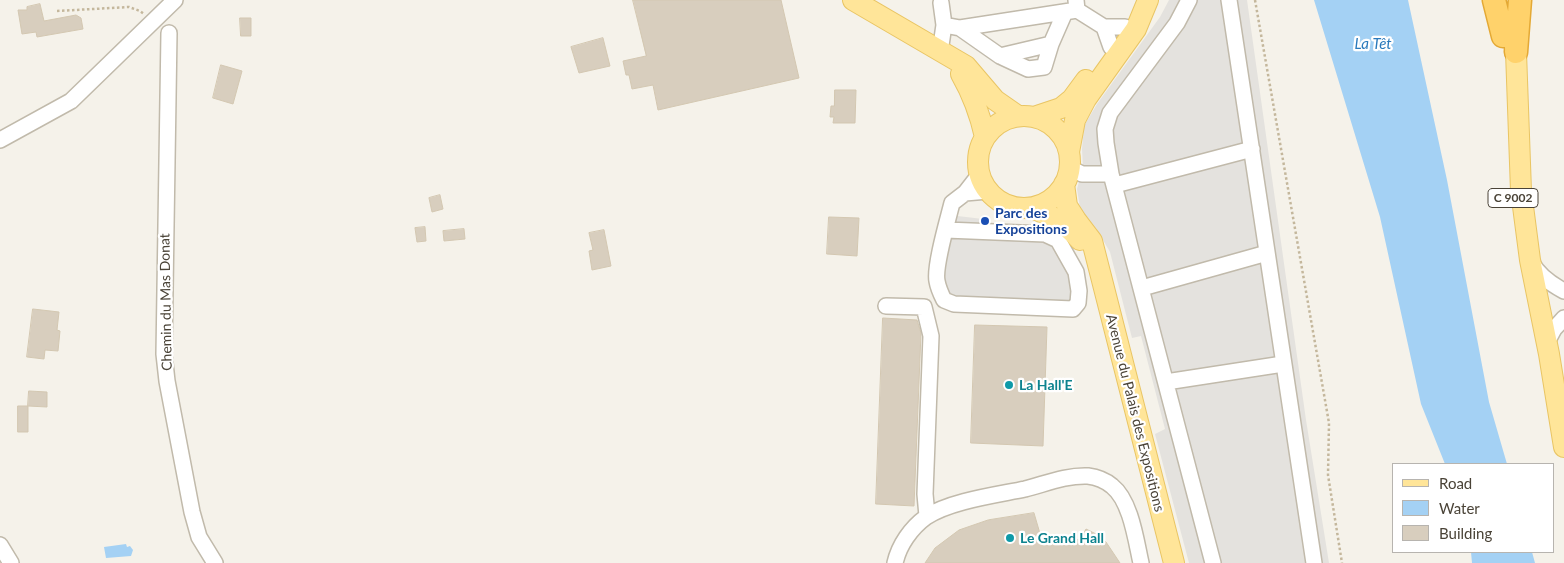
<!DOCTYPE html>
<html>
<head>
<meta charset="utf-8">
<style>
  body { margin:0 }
  #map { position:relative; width:1564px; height:563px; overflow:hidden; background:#f5f2ea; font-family:Lato,sans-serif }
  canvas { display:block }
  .legend { position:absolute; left:1392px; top:463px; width:162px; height:90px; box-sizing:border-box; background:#fff; border:1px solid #b7b4af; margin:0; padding:6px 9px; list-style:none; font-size:15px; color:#4a4337 }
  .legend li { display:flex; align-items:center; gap:10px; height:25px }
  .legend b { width:25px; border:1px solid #b7b4af }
</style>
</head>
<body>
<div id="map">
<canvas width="1564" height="563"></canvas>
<ul class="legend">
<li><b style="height:6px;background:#ffe599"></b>Road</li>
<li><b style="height:14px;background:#a4d1f4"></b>Water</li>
<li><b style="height:14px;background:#d8cebe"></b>Building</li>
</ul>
</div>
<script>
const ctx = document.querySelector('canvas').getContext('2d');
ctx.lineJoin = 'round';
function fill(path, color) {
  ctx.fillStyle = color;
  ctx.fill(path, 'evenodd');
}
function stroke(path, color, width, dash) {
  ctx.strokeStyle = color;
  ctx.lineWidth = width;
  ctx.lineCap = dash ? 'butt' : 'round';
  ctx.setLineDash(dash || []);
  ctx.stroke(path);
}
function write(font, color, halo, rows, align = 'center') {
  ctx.font = font + ' Lato,sans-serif';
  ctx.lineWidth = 4.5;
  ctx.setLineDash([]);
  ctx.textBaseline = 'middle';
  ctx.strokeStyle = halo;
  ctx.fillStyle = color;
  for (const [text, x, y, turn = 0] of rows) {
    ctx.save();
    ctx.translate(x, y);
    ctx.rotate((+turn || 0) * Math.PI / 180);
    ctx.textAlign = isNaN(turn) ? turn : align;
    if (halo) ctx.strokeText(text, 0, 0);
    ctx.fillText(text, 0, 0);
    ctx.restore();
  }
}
const parking = new Path2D(`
  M1169,0h78l59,420 23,143h-140l-34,-129 10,-5 -24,-93 -9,2 -22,-86 -14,-24 -16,-20 -3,-19 6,-21 -1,-19 2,-23 13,-22 63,-87z
  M949,215l34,4 -1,12 76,9 20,63 -134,-3 -6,-35z`);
const water = new Path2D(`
  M1314,0h94l39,180 42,222 18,62h-62l-24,-60 -41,-187z
  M126,544l1,3 3,-1 3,4 -2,6 -25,2 -2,-11z
  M1471,552h61l3,11h-63z`);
const building = new Path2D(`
  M633,0h148l18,78 -141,32 -5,-25 -21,4 -3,-14h-3l-3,-14 23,-5z
  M40,4l4,17 32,-6 5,3 2,11 -46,8 -1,-5 -14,2 -4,-24h9v-3z
  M240,18h11v18h-10z
  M603,38l7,28 -31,7 -8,-26z
  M221,65l21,6 -9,33 -20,-6z
  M835,90h21l-1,33h-22l1,-6h-4l1,-11h3z
  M440,195l3,14 -11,3 -3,-14z
  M829,217l30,1 -2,38 -30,-2z
  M425,227l1,14 -9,1 -2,-14z
  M464,229l1,10 -21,2 -1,-10z
  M604,230l7,36 -19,4 -3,-19 4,-1 -4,-17z
  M33,309l26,3 -2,18 3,1 -2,20 -13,-1 -1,9 -17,-2z
  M883,318l34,2 4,13 -7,173 -38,-2z
  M975,325l72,2 -4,119 -72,-3z
  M29,391l18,1v15l-19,-1z
  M18,406h10v26h-10z
  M1034,513l7,24 23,-1 16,4 6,-11 14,7 6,6 14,21h-195l10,-15 24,-18 29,-10z`);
const path = new Path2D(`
  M1255,0l74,423 -1,52 14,88
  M57,11l72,-4 11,4 4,3`);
const minor = new Path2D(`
  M1189,0l-12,23 -67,90 -5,16 1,14 5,31 102,389
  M1229,0l85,563
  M1077,10l27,17h21
  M944,25l16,3 117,-18 -1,-10
  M1104,27l7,20
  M960,28l40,28 51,-12
  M169,33l-5,321 3,27 25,131 7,25 16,26
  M940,52l4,-27 -3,-22
  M1000,56l28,13 16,-2 7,-23 14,-32
  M0,140l71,-39 104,-101
  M1070,168l12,6h29
  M979,175l-14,18 23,-2
  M1115,185l137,-36
  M946,230l99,4 13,6 18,32 3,19 -1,12 -5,6 -119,-5 -10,-4c-3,-6 -6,-13 -7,-19 -3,-14 11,-62 15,-78l13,-10
  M1532,263c7,13 19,21 32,28
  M1142,288l125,-35
  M886,306l38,1 7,29 -6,158 2,22
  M1546,344l8,-15 10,-11
  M1166,382l117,-18
  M0,545l11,18
  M895,563c4,-18 16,-35 31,-46 24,-16 70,-22 99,-28 20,-5 41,-14 63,-13 8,1 18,5 24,10 19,15 24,55 29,77`);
const major = new Path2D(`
  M853,0l113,66 29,34 23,16
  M1514,37l2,15 5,139 9,69 19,94 15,93
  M961,74c12,21 19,40 24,63
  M978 162a46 46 0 1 1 92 0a46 46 0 1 1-92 0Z
  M1034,117l27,-9 11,-9 14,-19
  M1069,152l6,-32 11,-21 50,-70 12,-29
  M1064,184l3,22 9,14 16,21 82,322
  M1031,208c22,8 33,14 49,32`);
const highway = new Path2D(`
  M1494,0l9,36
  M1516,52l4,-52`);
const markers = [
  [985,221,5,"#1a4fb4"],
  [1009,385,5,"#0f9aa8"],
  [1010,538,5,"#0f9aa8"]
];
const shields = [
  [1513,198,50]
];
const shieldNames = [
  ["C 9002",1513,198]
];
const transitNames = [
  ["Parc des",995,213],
  ["Expositions",995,229]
];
const streetNames = [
  ["Chemin du Mas Donat",166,302,-91],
  ["Avenue du Palais des Expositions",1135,413,76]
];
const cultureNames = [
  ["La Hall'E",1019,385],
  ["Le Grand Hall",1020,538]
];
const waterNames = [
  ["La Têt",1373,44]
];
fill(parking, '#e4e2de');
fill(water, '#a4d1f4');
fill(building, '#d8cebe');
stroke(building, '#d3c7b1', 1);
stroke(minor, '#c1baab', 18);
stroke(major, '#e9c564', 22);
stroke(highway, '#e4a935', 25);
stroke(path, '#c4b79c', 2.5, [2.5, 2.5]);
stroke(minor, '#fff', 15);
stroke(major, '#ffe599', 20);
stroke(highway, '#ffd26b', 22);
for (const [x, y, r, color] of markers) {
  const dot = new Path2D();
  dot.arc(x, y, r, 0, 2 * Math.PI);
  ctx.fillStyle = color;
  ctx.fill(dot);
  stroke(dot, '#fff', 2);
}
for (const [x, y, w] of shields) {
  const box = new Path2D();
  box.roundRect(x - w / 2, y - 9.5, w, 19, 4);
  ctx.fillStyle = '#fff';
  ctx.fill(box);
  stroke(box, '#4a4337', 1);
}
write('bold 12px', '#4a4337', null, shieldNames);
write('bold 14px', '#164399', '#fff', transitNames, 'left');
write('14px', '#4a4337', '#fff', streetNames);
write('bold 14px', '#0d838f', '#fff', cultureNames, 'left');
write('italic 15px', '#2a7abc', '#fff', waterNames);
</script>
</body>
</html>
